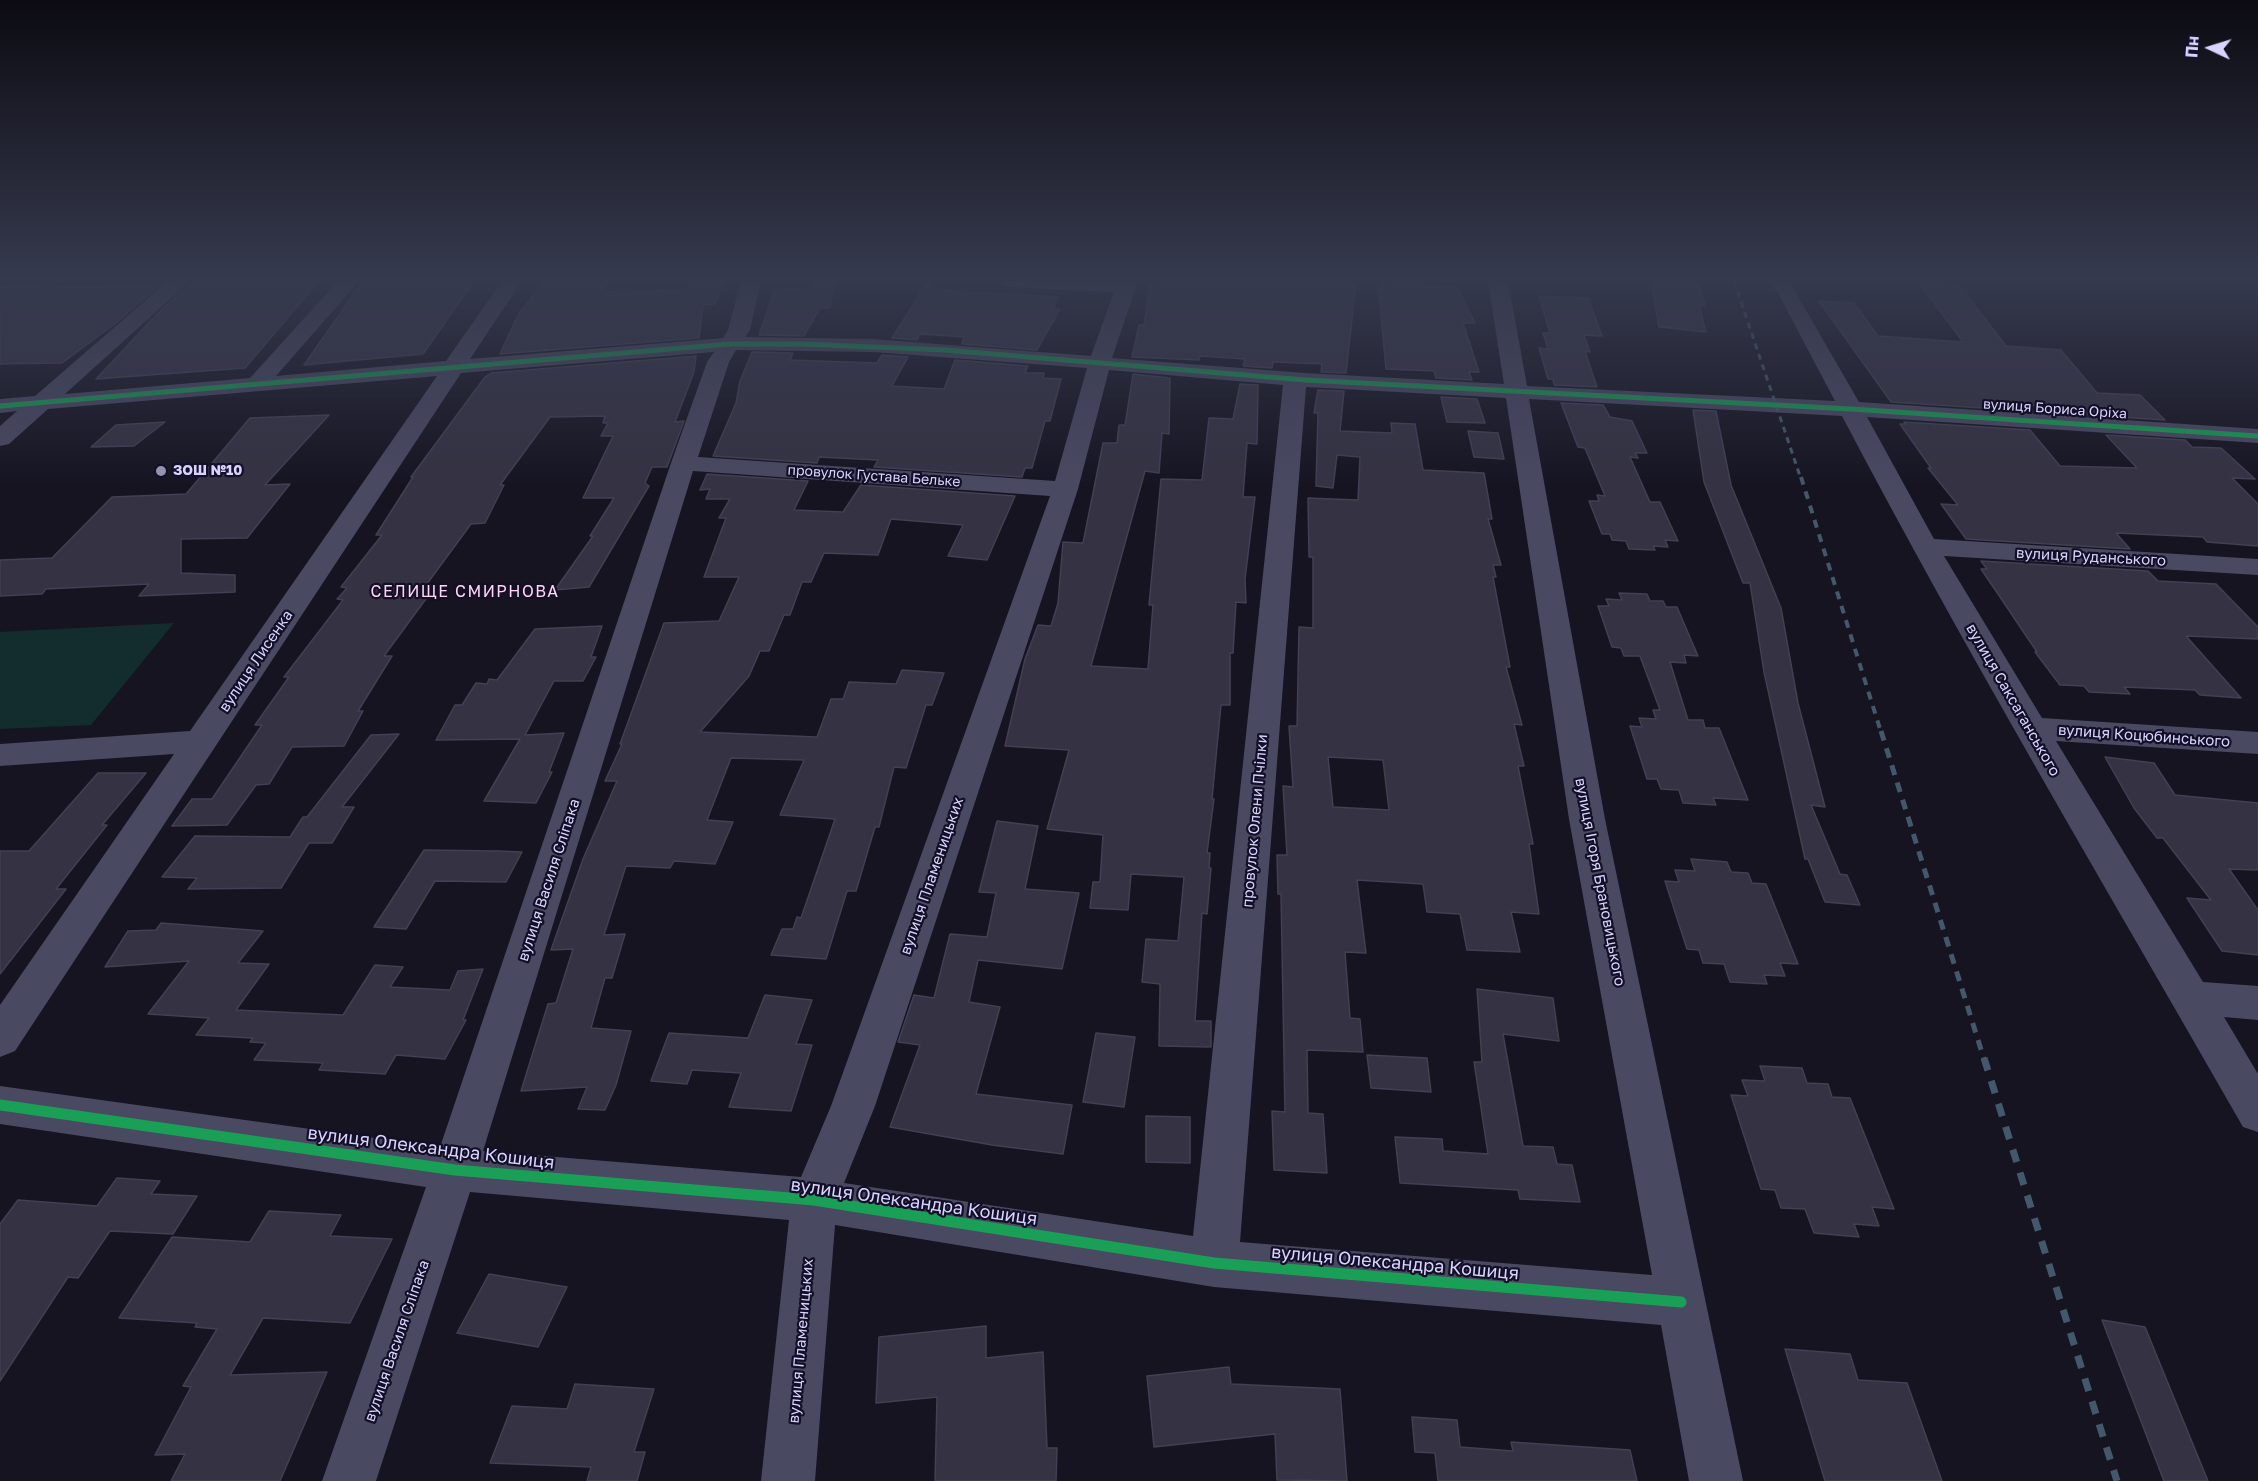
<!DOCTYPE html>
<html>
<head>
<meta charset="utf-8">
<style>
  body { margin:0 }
  #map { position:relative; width:2258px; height:1481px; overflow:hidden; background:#161421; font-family:"Golos Text",sans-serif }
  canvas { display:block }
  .north { position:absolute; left:2180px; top:18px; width:60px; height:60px; -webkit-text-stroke:4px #130f26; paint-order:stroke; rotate:274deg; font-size:16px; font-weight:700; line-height:24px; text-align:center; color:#d9d4ff }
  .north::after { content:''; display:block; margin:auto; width:21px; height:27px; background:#d9d4ff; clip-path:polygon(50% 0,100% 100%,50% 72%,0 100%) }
</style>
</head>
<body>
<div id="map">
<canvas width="2258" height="1481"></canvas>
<div class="north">Пн</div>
</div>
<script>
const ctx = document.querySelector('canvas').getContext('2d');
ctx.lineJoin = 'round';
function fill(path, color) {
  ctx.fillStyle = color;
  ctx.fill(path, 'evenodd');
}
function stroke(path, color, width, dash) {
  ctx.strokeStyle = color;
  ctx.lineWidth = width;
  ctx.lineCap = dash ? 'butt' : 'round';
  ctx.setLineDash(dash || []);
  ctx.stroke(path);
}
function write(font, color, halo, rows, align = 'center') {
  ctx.font = font + ' "Golos Text",sans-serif';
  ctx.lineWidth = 4.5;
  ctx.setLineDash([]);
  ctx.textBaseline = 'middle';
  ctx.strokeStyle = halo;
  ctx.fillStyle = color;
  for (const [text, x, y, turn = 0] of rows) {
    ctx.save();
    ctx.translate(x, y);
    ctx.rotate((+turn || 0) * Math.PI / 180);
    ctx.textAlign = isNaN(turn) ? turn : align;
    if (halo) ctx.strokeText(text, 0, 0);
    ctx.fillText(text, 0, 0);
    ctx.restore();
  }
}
const green = new Path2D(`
  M174,623l-83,102 -91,4v-97z`);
const building = new Path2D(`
  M207,281h112l-74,87 -149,11 65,-69 29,-26z
  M363,281h111l-51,73 -119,11z
  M544,281h65l-8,11 85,-2 5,-9h33l-9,23 -12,1 -4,33 -199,16 18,-39z
  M815,281h20l-5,27h-10l-16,28 -45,-1 16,-46 37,-1z
  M1161,281l195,2 -10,90 -25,-1 1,-8 -49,-2 -1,6 -29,-2 2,-7 -45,-3 -1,4 -67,-3 7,-32h5l6,-42 11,1z
  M1391,281h32l1,5 33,1 18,36h-12l16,49h-10l3,8 -36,-2 -2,-7 -48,-2 -8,-86 14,1z
  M1651,281h48l6,25 -6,-1 7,27 -47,-5z
  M1918,281l40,3 48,62 55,4 36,43 43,2 25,25 -77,-5 -6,-7 -74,-4 5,6 -122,-8 -72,-101 35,2 24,33 85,6z
  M54,283l-5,4 112,-3 -45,39 -54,40 -62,1v-78z
  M927,283l11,7 120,7 -5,12h7l-23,41 -75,-6 2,-7 -44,-3 -3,6 -25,-2z
  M1539,296l49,2 14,38 -18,-1 6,17 -5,-1 12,36 -43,-2 -1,-6h-5l-9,-31 9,1 -5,-16h7z
  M752,352l41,1 -3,7 87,3 5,-8 26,2 -16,29 52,3 11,-29 73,6 -3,7h19l-1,5 18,1 -11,42h-5l-13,47h-7l-3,9 -148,-10 4,-7 -59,-3 -2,6 -104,-7 23,-53 4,-22z
  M696,356l-2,16 -19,50 9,-1 -17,46h-15l-7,16 4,3 -60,101 -34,3 38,-54h-3l24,-38h-31l30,-62h-12l7,-13h-5l2,-7 -55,1 -50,68h4l-19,38 -14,1 -50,68h10l-47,64h8l-34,55h5l-19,35 -52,1 -23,37 -13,1 -29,40 -55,1 20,-27h20l50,-74h-7l34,-48h-5l59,-77 -6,-1 10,-11 -6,-1 41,-52h-6l37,-58h-2l74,-100 6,-4z
  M1133,374l37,4 -1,56 -7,-1 -3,40 -14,-2 -54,195 57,3 5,-64h-4l12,-126 41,1 7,-62 24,1 7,-35 18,1 -1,59 -10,-1 -4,54h12l-10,82 1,24 -10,-1 -3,51h-3v52h-9l-9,94h2l-7,54h3l-1,15h2l-4,46 -5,-1 -7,108h16v26l-52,-1 1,-62 -18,-2 4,-43 32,2 6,-64 -53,-3 -3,36 -38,-2 3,-26h7l3,-47 -56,-6 22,-79 -64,-4 20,-87 13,-34 13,1 7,-23 5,-61 20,1 20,-100h14l2,-18h6z
  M1318,390l26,1 -4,40 52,2 -1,-10 24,1 8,46 61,3 8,46h-4l13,46h-8l3,12h-3l17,90h-4l16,58 -8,-1 10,42h-6l15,78h-4l10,70 -28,-2 9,40 -53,-2 -7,-36 -33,-2 -4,-28 -66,-4 9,73 -21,-1 5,66 10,1 3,33 -56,-2 1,63 15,1 4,59 -53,-3 -2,-59 13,1 -4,-218h-3l-1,-39h10l-4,-69 10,1 -4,-61h8l2,-99 14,1v-71h-4l-1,-59 50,2 2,-43 -23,-2 -4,33 -17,-2 2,-73h-4zM1328,757l55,3 6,50 -56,-3z
  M1441,397l36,2 8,24 -38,-1z
  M1561,403l42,2 7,12 22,4 15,32h-12l3,5 -8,-1 20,45h10l18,39 -13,-1 3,7 -15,-1 2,4 -26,-1 -3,-8 -14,-1 -2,-6h-8l-13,-33h10l-2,-6 8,1 -20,-48 -7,-1z
  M1693,410l23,1 15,74 50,123 17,95 27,104 -14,-2 29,69 7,1 13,30 -35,-3 -17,-43h-3l-41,-187 -14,-89h-7l-39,-101z
  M329,415l-64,70 25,-1 -43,54 -66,1v34l54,2v17l-96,4 10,-12 -103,5 -4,5 -42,2v-36l52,-2 60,-61 74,-3 64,-76z
  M165,422l-31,24 -43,1 25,-22z
  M1904,422l126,8 30,36 77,2 -31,-33 79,5 7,7 29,1 34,31 -23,-1 26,26v42l-51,-4 -4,-5 -87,-4 14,16 -164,-10 -25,-35 17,1 -30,-37h3l-31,-44h6z
  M1468,431l30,2 6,26 -30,-2z
  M707,474l101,7 -14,29 49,2 18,-27 154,11 -28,64 -39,-4 15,-31 -72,-6 -13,36 -54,-2 -13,29h-9l-12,33h-6l-15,36h-9l-11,25 -49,56 117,5 14,-38h12l6,-17 47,2 6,-14 42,3 -12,32h-6l-20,63 -12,-1 -15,60h-4l-19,64h-9l-21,68 -55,-4 11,-26h11l4,-12 4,1 34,-99 -55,-4 24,-55 -73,-2 -24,62 26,2 -18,42 -41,-3 -4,7 -44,-2 -22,69 21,-1 -13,44h-7l-14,50 40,3 -15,54 -11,25 -27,-1 9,-22 -66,4 27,-87 8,-1 17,-54 -22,1 32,-91 34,-78h-12l17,-37h-2l44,-121 55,-2 20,-44h-35l22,-59h-7l11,-19h-24l4,-10 -10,1z
  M1981,561l167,10 10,10 58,3 42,43v12l-72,-3 55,62 -41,-3 -5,-5 -71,-3 6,7 -41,-2 -5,-6 -24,-1 -25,-33h2l-39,-58 -17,-25h6z
  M1619,593l28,1 3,7h13l3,6h11l21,49 -14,-1 2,8 -16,-1 18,58h15l2,8h14l29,72 -35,-2 3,7 -33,-2 -4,-13 -18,-1 -4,-10h-10l-17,-53 12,1 -3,-9 17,1 -3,-9h7l-20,-54h-16l-3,-8 -9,-1 -14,-41h11l-3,-7 16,1z
  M602,626l-11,31h5l-13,24h-29l-29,54 39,-2 -15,39h3l-16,31 -52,-2 36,-62 -84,1 19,-35h7l14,-22 11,1 2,-5 8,1 38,-51z
  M399,734l-57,73h12l-22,36h-23l-28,45 -93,1 9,-11 -35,-1 33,-41 95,1 13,-20h4l64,-82z
  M2105,757l49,6 21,32 83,8v67l-29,-1 29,41v45l-36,-4 -35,-53 24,2 -48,-62h-6l-23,-30z
  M98,773h48l-44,52h5l-51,64h10l-66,85v-123h29z
  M997,821l41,5 -13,63 54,4 -17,76 -84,-9 -9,42 31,5 -24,87 96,11 -9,49 -71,-9 -102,-18 30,-82 -22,-3 16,-47 20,3 16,-64 37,3 9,-44 -17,-1z
  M424,850l73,1 25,1 -16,30 -71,-1 -29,48 -32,-2z
  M1691,859l36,3 4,10 17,1 4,10 14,1 32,80 -18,-1 5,13 -21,-1 3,9 -37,-2 -6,-18 -21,-1 -4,-13 -12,-1 -22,-68 14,1 -4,-12 20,1z
  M161,923l102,8 -25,32 31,1 -33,46 107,5 32,-50 28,2 -13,20 60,3 8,-19 25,-2 -20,51h3l-21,39 -49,-4 -11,19 -66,-4 4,-7 -69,-3 12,-17 -16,-1 3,-4 -57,-3 13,-17 -61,-4 41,-53 -84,6 23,-36 28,-1z
  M1477,989l76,9 6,43 -56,-7 20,112 30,1 4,17 15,1 8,37 -60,-3 -2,-9 -118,-7 -5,-46 47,2 1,12 45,3 -14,-92h8z
  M765,995l47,5 -16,44 16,1 -21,66 -62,-4 12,-34 -49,-3 -5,14 -36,-3 18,-48 79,5z
  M1096,1033l39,4 -11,70 -41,-5z
  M1367,1055l60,3 4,34 -60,-4z
  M1760,1066l42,2 5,15 21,1 4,13 18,1 44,111 -22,-2 7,19 -25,-2 5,13 -45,-4 -9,-24 -24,-1 -6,-18 -14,-1 -30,-94 17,1 -6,-16 23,1z
  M1146,1116l44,1v46l-44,-1z
  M117,1178l43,3 -9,13 46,2 -24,38 -63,-3 -32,47 -10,-1 -68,104v-157l18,-24 79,6z
  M269,1211l72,4 -11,21 62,3 -42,84 -87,-5 -33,57 97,-3 -47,109h-109l14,-27 -30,1 36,-68 -8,-1 34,-57 -22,-2 2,-4 -78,-5 53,-81 78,5z
  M489,1274l78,13 -29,60 -81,-14z
  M2102,1320l43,7 63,154h-44z
  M986,1326v32l57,-6 4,96h10l-1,33h-121l2,-84 -61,6 3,-66z
  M1785,1349l65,5 8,26 49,3 35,98h-117z
  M1229,1367l2,17 109,5 7,92 -70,-1 -2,-46 -121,13 -7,-71z
  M575,1384l79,5 -20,63h11l-8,29h-50l4,-14 -101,-4 22,-57 55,3z
  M1412,1417l45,3 3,27 53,4 -2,-9 119,8 7,31h-199l-3,-28 -20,-1z`);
const minor = new Path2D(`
  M168,281h22l-125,113 185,-16 88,-97h21l-83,95 170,-15 56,-80h20l-52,78 253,-21 5,-8 13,-49h20l-11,49 -5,7 128,2 218,17 23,-64 -106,-5 -10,-6h140l-26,77 193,15 199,11 -16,-103h20l19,105 308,15 -57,-108 -10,-12h21l70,121 399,27v14l-391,-26 67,122 324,20v16l-314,-19 98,162 216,14v22l-202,-13 147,241 55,4v34l-34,-3 34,57v58l-15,-5c-136,-238 -274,-469 -401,-711l-313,-17 76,420 138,662h-54l-28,-156 -447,-38 -379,-62 -20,256h-54l28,-261 -319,-28 -94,289h-54l104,-294 -426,-63v-38l440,61 231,-684 36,-101 7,-10 -253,21 -446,678 -15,6v-52l174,-251 -174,12v-22l190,-13 247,-355 -389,33 -39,35 -9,2v-20l17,-15 -17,2v-14l35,-3zM736,350l137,2 214,16 -32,113 -357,-24 31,-95zM1109,370l174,15 -90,851 -349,-53 31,-77 203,-617zM1306,387l200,11 63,421 83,456 -412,-33zM693,471l357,25 -219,610 -30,71 -318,-26z`);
const railFar3 = new Path2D(`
  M1734,281l67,198`);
const railFar2 = new Path2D(`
  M1801,477l80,255`);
const railFar1 = new Path2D(`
  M1881,731l103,328`);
const rail = new Path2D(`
  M1984,1058l133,423`);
const cyclewayFar1 = new Path2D(`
  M0,406l729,-62h72l144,6 360,30 546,29 407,27`);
const cycleway = new Path2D(`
  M0,1105l455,65 359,30 400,63 467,39`);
const markers = [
  [161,471,6,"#9591b1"]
];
const farStreetnames = [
  ["вулиця Бориса Оріха",2055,409,4],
  ["провулок Густава Бельке",874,476,4]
];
const farPoinames = [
  ["ЗОШ №10",173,471]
];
const streetNames = [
  ["вулиця Руданського",2091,557,3],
  ["вулиця Лисенка",256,661,-56],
  ["вулиця Саксаганського",2013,700,60],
  ["вулиця Коцюбинського",2144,736,4],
  ["провулок Олени Пчілки",1255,821,-85],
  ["вулиця Пламеницьких",932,876,-71],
  ["вулиця Василя Сліпака",549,880,-72],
  ["вулиця Ігоря Брановицького",1600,882,79],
  ["вулиця Василя Сліпака",397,1341,-71],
  ["вулиця Пламеницьких",801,1341,-85]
];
const neighbourhoodNames = [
  ["СЕЛИЩЕ СМИРНОВА",465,592]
];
const nearStreetnames = [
  ["вулиця Олександра Кошиця",431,1148,7],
  ["вулиця Олександра Кошиця",914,1202,8],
  ["вулиця Олександра Кошиця",1395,1263,5]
];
fill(green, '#132c2d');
fill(building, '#343243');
stroke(building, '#433f54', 1.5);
fill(minor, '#4a4962');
stroke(railFar3, '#43596b', 3, [6, 5]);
stroke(railFar2, '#43596b', 4, [8, 7]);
stroke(railFar1, '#43596b', 5, [10, 8]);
stroke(rail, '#43596b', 7, [13, 11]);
stroke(cyclewayFar1, '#1a9f57', 5);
stroke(cycleway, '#1a9f57', 11);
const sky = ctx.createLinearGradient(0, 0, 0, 489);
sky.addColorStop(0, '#0c0b12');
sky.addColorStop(0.57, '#363a4e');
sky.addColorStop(1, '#363a4e00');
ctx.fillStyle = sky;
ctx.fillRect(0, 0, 2258, 489);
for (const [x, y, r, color] of markers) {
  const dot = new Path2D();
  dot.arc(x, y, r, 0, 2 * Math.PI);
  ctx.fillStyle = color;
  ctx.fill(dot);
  stroke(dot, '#130f26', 2);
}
write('14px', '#d9d4ff', '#130f26', farStreetnames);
write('bold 14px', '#d9d4ff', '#130f26', farPoinames, 'left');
write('15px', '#d9d4ff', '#130f26', streetNames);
ctx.letterSpacing = '1.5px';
write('16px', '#ffd6f0', '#130f26', neighbourhoodNames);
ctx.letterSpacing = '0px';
write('18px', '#d9d4ff', '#130f26', nearStreetnames);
</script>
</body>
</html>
